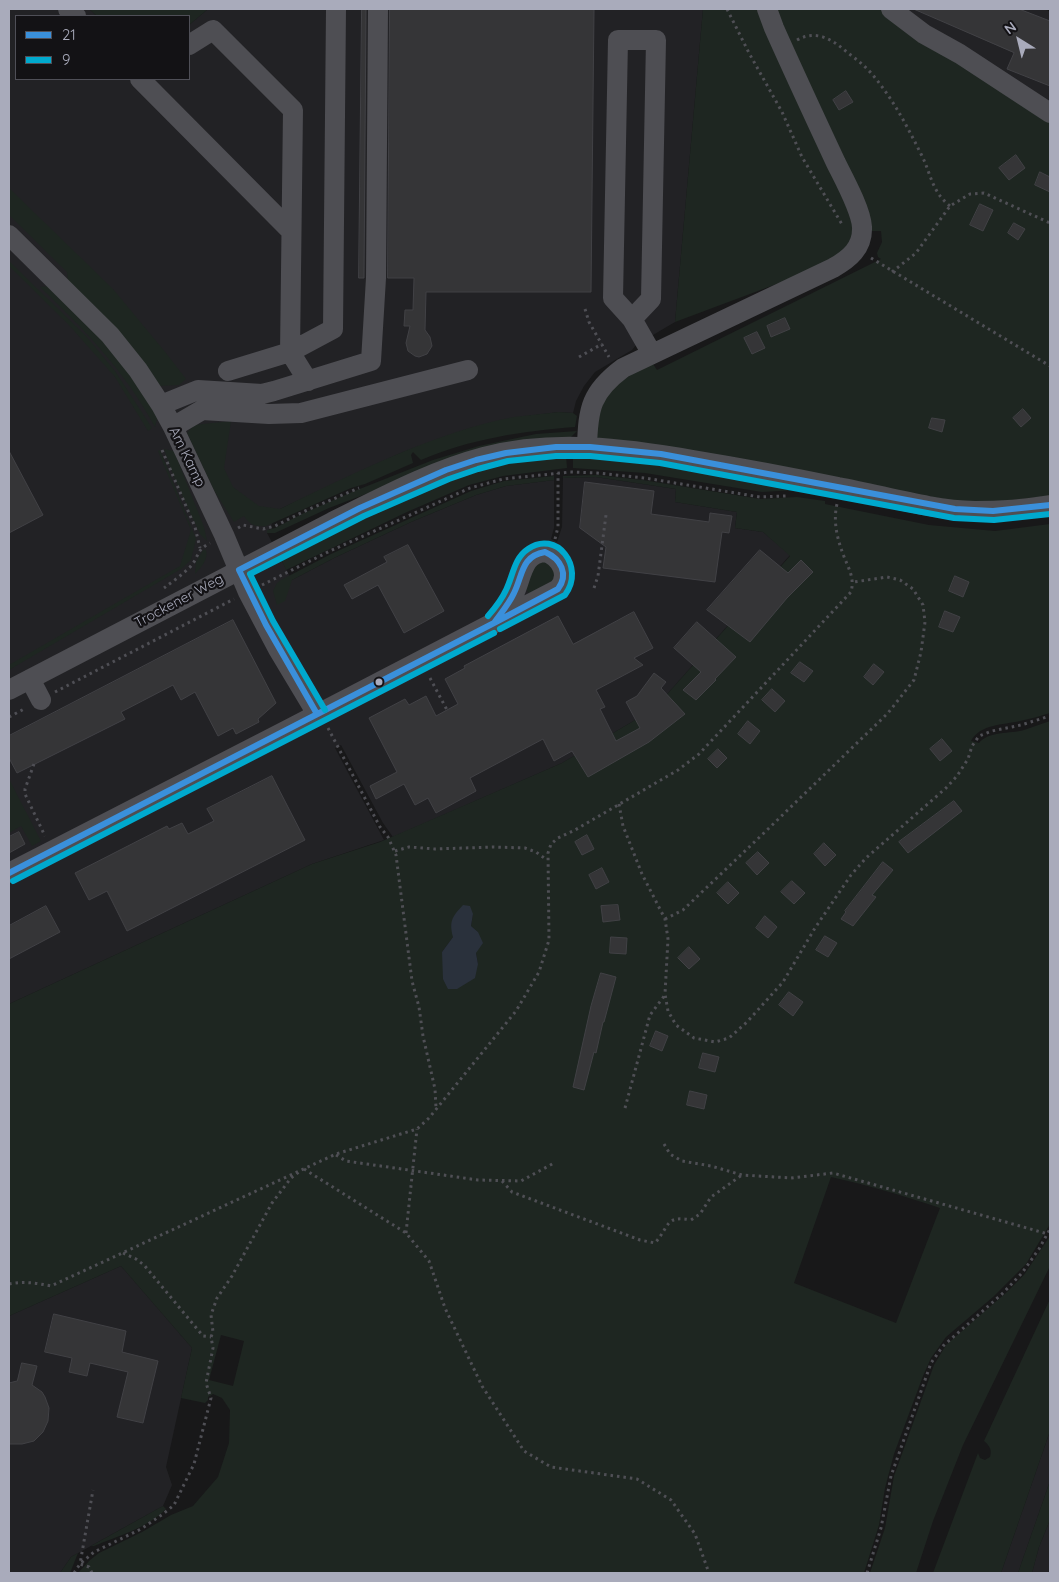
<!DOCTYPE html>
<html>
<head>
<meta charset="utf-8">
<style>
  body { margin:0 }
  #map { position:relative; width:1059px; height:1582px; overflow:hidden; background:#181819; font-family:Quicksand,sans-serif }
  canvas { display:block }
  .frame { position:absolute; inset:0; border:10px solid #a9abbb; pointer-events:none }
  .legend { position:absolute; left:15px; top:15px; width:175px; height:65px; box-sizing:border-box; background:#131215; border:1px solid #4f4f57; margin:0; padding:6px 9px; list-style:none; font-size:15px; color:#a9abbb }
  .legend li { display:flex; align-items:center; gap:10px; height:25px }
  .legend b { width:25px; border:1px solid #4f4f57 }
  .north { position:absolute; left:994px; top:15px; width:50px; height:50px; -webkit-text-stroke:4px #131215; paint-order:stroke; rotate:324deg; font-size:14px; font-weight:700; line-height:20px; text-align:center; color:#a9abbb }
  .north::after { content:''; display:block; margin:auto; width:18px; height:22px; background:#a9abbb; clip-path:polygon(50% 0,100% 100%,50% 72%,0 100%) }
</style>
</head>
<body>
<div id="map">
<canvas width="1059" height="1582"></canvas>
<div class="frame"></div>
<ul class="legend">
<li><b style="height:6px;background:#3a90db"></b>21</li>
<li><b style="height:6px;background:#00a9ce"></b>9</li>
</ul>
<div class="north">N</div>
</div>
<script>
const ctx = document.querySelector('canvas').getContext('2d');
ctx.lineJoin = 'round';
function fill(path, color) {
  ctx.fillStyle = color;
  ctx.fill(path, 'evenodd');
}
function stroke(path, color, width, dash) {
  ctx.strokeStyle = color;
  ctx.lineWidth = width;
  ctx.lineCap = dash ? 'butt' : 'round';
  ctx.setLineDash(dash || []);
  ctx.stroke(path);
}
function write(font, color, halo, rows, align = 'center') {
  ctx.font = font + ' Quicksand,sans-serif';
  ctx.lineWidth = 4.5;
  ctx.setLineDash([]);
  ctx.textBaseline = 'middle';
  ctx.strokeStyle = halo;
  ctx.fillStyle = color;
  for (const [text, x, y, turn = 0] of rows) {
    ctx.save();
    ctx.translate(x, y);
    ctx.rotate((+turn || 0) * Math.PI / 180);
    ctx.textAlign = isNaN(turn) ? turn : align;
    if (halo) ctx.strokeText(text, 0, 0);
    ctx.fillText(text, 0, 0);
    ctx.restore();
  }
}
const built = new Path2D(`
  M9,9h80l8,7h-81v63h173v-54l19,-16h495l-28,313 -39,23 -4,5 -37,22 -11,14 -8,15 -3,12 -14,-1 -46,6 -48,12 -64,23 -121,56 -13,24 25,47 42,-22 77,-36 65,-27 30,-9 48,-6v48l-3,11 6,3 5,-15 1,-49 33,-1 80,12 -1,13 62,10 -2,16 28,4 27,23 -136,154 -92,54 -169,74 -10,-14 -42,-78 -6,3 49,92 -72,24 -303,140z
  M898,9h147l5,3v95z
  M121,1266l71,82 -26,119 6,18 -9,21 -92,51 -11,16h-51v-257z
  M1050,1431v50l-32,92h-17z
  M1050,1520v53h-18l7,-26z`);
const green = new Path2D(`
  M89,9h119l-19,16v-9h-92z
  M703,9h60l92,210 -5,26 -20,19 -155,58z
  M772,9h113l165,108v379l-77,8 -374,-64 -5,-6 9,-40 48,-33 6,9 224,-111 -3,-2 -1,-4 5,-11 -1,-11h-12z
  M9,188l104,101 53,64 20,26 -7,6 -21,1 -90,-104 -1,-10 -58,-57z
  M9,261l77,75 29,35 37,57 -4,3 -33,-54 -47,-53 -59,-58z
  M51,286l54,54 53,75 -3,12c-30,-56 -70,-97 -115,-140z
  M559,412l14,1 4,3 -2,11c-53,4 -105,12 -154,33l-8,-8 -2,3 2,8 -48,21 -14,4 -85,38c-11,1 -16,-1 -22,-10l-10,6 -19,-30 -28,-59 7,-8 37,-4 -7,47 9,19 26,19 21,3c72,-35 155,-77 234,-92 14,-2 30,-3 45,-5z
  M577,431l-6,6 -192,52 -50,19 -54,25h-8v-3l8,-2 29,-15 48,-21 81,-32 46,-14 57,-12z
  M164,449l10,2 30,76 3,14 -7,-7 -26,-57z
  M160,450l36,89 -5,21 -10,9 -172,101v-5l171,-99 11,-36 -33,-79z
  M573,455l75,5 164,31 -15,-1 -35,2 -117,-19 -72,-5z
  M566,456l1,12 -64,8 -34,9 -62,27 -121,58 -5,-11 105,-54 62,-27 37,-11 37,-6z
  M597,475l46,5 117,19 37,-2 28,4v3l104,21 66,6 55,-7v189c-10,3 -20,6 -30,8 -17,4 -40,3 -49,20l8,2c9,-12 31,-9 45,-13 9,-3 17,-6 26,-9v503l-24,40 -33,33 -47,40 -15,21 -8,18 -29,78 -9,34 -6,37 -15,48h-786l12,-13 9,-7 43,-21 29,-17 22,-9 25,-29 11,-34 1,-33 -8,-12 -9,-4 -5,3v3l-3,3 -24,-5 11,-50 -71,-82 -112,50v-312l303,-140 68,-22 182,-79 92,-54 136,-153 -27,-24 -28,-4 2,-16 -62,-10 1,-13 -80,-12 -33,1v-2zM473,914l-2,12 7,6 -2,21 2,11 -36,-12 11,-15zM831,1177c37,8 73,19 109,31l-44,115 -102,-40zM221,1335l23,6 -11,45 -24,-6z
  M554,476v4l-48,6 -30,9 -65,27 -77,36 -42,22 -7,21 -8,4 -4,-14 4,-8 4,-3 50,-26 140,-63 33,-10z
  M203,550h3c3,8 -5,18 -11,24l1,-12z
  M544,560l11,8 -2,12 -20,13h-4l-4,-5 6,-21z
  M9,779l32,62 -9,5 -11,-20 -12,7z
  M1050,1236v30l-87,179 -30,76 -17,52h-46l15,-45 9,-52 40,-111 12,-20 61,-53 17,-17z
  M1050,1299v132l-49,142h-68l45,-120 2,5 5,2 5,-3c2,-7 0,-11 -6,-16z
  M1050,1481v39l-11,27 -7,26h-14z
  M163,1506l3,3c-19,19 -48,27 -72,37h-3z
  M78,1553l-8,20h-10l11,-16z`);
const water = new Path2D(`
  M463,905l7,1 3,8 -2,12 7,6 5,11 -7,10 2,11 -3,14 -18,11h-9l-5,-10 -1,-27 11,-15c-4,-16 -1,-20 10,-32z`);
const building = new Path2D(`
  M362,9h4l-2,269h-5z
  M390,9h204l-3,283h-165l-1,38 5,7 2,9 -5,8 -8,3 -4,-1 -7,-5 -2,-8 4,-17h-6l1,-16h8l1,-32h-26z
  M914,9h105l31,12v65l-43,-17 7,-16z
  M846,91l7,11 -14,8 -6,-10z
  M1016,155l9,13 -16,12 -10,-12z
  M1040,172l10,5v15l-15,-7z
  M980,204l13,6 -10,21 -13,-6z
  M1014,223l11,6 -7,11 -10,-7z
  M785,318l5,11 -19,8 -4,-11z
  M757,332l8,16 -13,6 -8,-16z
  M1023,409l8,9 -10,9 -8,-9z
  M932,418l13,2 -3,12 -13,-4z
  M9,451l34,64 -34,18z
  M585,482l69,9 -3,23 58,8 1,-9 22,3 -3,17 -7,-1 -7,50 -112,-14 3,-21 -26,-19z
  M408,545l36,66 -40,22 -26,-48 -26,14 -8,-14 43,-23 -3,-5z
  M760,550l28,23 13,-13 12,12 -26,26 -37,44 -43,-32z
  M955,576l14,6 -6,15 -14,-6z
  M945,611l15,6 -7,15 -14,-5z
  M634,612l19,36 -19,10 9,7 -47,25 9,17 -5,2 16,32 24,-13 -14,-26 11,-6 17,-23 12,9 -5,6 24,26 -36,28 -61,35 -16,-26 -18,10 -11,-22 -73,39 6,13 -40,22 -8,-15 -13,7 -11,-21 -28,15 -6,-13 27,-14 -28,-54 36,-19 4,6 17,-9 10,20 22,-12 -13,-25 20,-11 -1,-2 94,-50 15,28z
  M233,620l43,83 -18,16 1,3 -23,12 -3,-6 -15,8 -23,-44 -14,8 -8,-15 -52,27 4,7 -108,54 -8,-15v-22z
  M697,622l39,35 -21,22 1,1 -20,20 -13,-10 18,-18 -27,-24z
  M800,662l13,9 -9,11 -13,-9z
  M874,664l10,8 -11,13 -9,-8z
  M772,689l13,12 -10,11 -13,-12z
  M748,721l12,10 -10,13 -12,-10z
  M942,739l10,12 -12,10 -10,-12z
  M718,749l9,9 -10,10 -9,-9z
  M272,776l33,64 -178,91 -20,-40 -18,9 -14,-27 92,-47 2,3 13,-6 6,11 26,-13 -7,-12z
  M954,801l8,10 -54,42 -9,-11z
  M19,832l6,12 -16,9v-16z
  M587,835l7,14 -12,6 -7,-13z
  M824,843l12,12 -11,11 -11,-12z
  M758,852l11,11 -12,12 -11,-12z
  M883,862l10,8 -21,25 4,2 -23,29 -12,-7 5,-7 -1,-1z
  M602,868l7,14 -13,7 -7,-14z
  M792,881l13,12 -11,11 -13,-12z
  M728,882l11,11 -11,11 -11,-11z
  M618,905l2,15 -17,2 -2,-16z
  M46,906l14,26 -51,27v-33z
  M765,916l12,11 -9,11 -12,-10z
  M825,936l12,7 -9,14 -12,-7z
  M611,937l16,1 -1,16 -16,-1z
  M689,947l11,12 -11,10 -11,-11z
  M601,973l15,4 -12,45h-1l-7,31 -2,-1 -10,38 -11,-3 18,-81z
  M789,992l14,10 -10,14 -14,-11z
  M656,1031l12,5 -6,15 -12,-5z
  M703,1053l16,4 -4,15 -16,-4z
  M690,1091l17,4 -3,14 -17,-4z
  M54,1314l72,17 -4,21 36,9 -15,62 -26,-6 11,-45 -38,-9 -3,13 -18,-4 3,-14 -27,-6z
  M22,1363l15,3 -5,19 10,7 3,5 4,11 -1,13 -5,11 -9,9 -12,3h-13v-61l8,-2z`);
const path = new Path2D(`
  M727,9l22,44 33,59 20,45 41,69
  M797,40c20,-11 36,0 51,13 8,6 16,12 23,20 21,24 36,53 50,81 10,19 10,37 29,52
  M871,258l179,108
  M892,272l24,-19 34,-47 20,-12 14,-1 66,30
  M585,309l4,13 20,35
  M579,357l23,-13
  M162,450l33,77 5,21
  M238,528l5,-3 20,4 12,-3 30,-15 54,-23
  M555,539l3,-12v-54
  M262,585l68,-34 140,-63 33,-9 67,-7 27,1 48,5 115,19 26,-1
  M164,588c8,-6 18,-13 26,-21 10,-11 5,-16 20,-24
  M594,588l4,-12 8,-61
  M430,678l17,32
  M55,692l179,-93
  M9,717l17,-9
  M328,728l52,99 8,10 8,18 16,126 7,26 4,29 12,53 1,19
  M34,764l-9,25v5l20,42
  M619,804l4,22 19,48 23,45 3,20 -3,55 3,17 8,14 18,13 21,4 14,-4 18,-16 36,-40 32,-54 36,-53 15,-17 80,-70 11,-12 11,-17 4,-13 7,-10 13,-5 29,-6 29,-9
  M395,851l14,-4 26,2 58,-2 32,1 11,4 11,8
  M665,919l18,-9 83,-79 122,-118 26,-33 7,-28 4,-30 -2,-17 -10,-16 -13,-9 -13,-3 -33,5
  M625,1108l25,-93 15,-20
  M664,1144l6,10 12,7 29,5 31,9 49,3 42,-5 215,61
  M336,1155l10,6 132,19 43,1 33,-18
  M304,1169l102,64 23,28 16,47 37,78 42,65 27,16 86,12 34,21 24,34 14,39
  M502,1181l10,11 128,48 15,3c15,-17 10,-28 36,-23l9,-6 11,-17 31,-22
  M406,1233l11,-104
  M123,1253l13,6 8,6 59,71 8,1
  M9,1284c15,-3 27,-1 42,2l285,-132 81,-25 12,-11 87,-107 23,-39 10,-32 -1,-87 3,-9 7,-6 17,-8 103,-60 21,-16 152,-162c4,-15 -3,-24 -8,-38 -6,-16 -10,-33 -6,-50
  M74,1573l6,-9 14,-12 47,-23 22,-15 11,-9 20,-41 17,-66 -5,-15 7,-35 -2,-11 2,-5 -2,-17 6,-17 15,-22 40,-73 19,-25 8,-6
  M92,1573l-3,-6 -9,-3 13,-74
  M867,1573l14,-45 10,-52 40,-113 12,-17 59,-52 20,-21 17,-24 11,-20`);
const minor = new Path2D(`
  M68,9l8,7
  M891,9l33,25 36,20 90,59
  M189,45l24,-15 80,80 -3,242 18,29
  M140,79l151,152
  M9,235l101,100 28,35 23,35 12,22 51,108 24,57 30,57 39,65
  M632,319l19,-20 5,-259h-38l-5,258 19,21 20,35
  M228,371l62,-19 43,-23 3,-320
  M161,405l37,-15 64,4 12,-3 97,-30 5,-83 2,-269
  M173,427l29,-17 67,4 32,-1 167,-43
  M587,447c1,-39 4,-55 36,-79l210,-100c16,-9 30,-20 29,-41 -1,-17 -18,-48 -26,-64 -21,-45 -42,-90 -62,-135l-7,-19
  M30,679l11,21
  M9,690l323,-168c49,-24 99,-51 152,-65 69,-18 140,-9 209,3 49,8 97,17 145,27 45,8 91,23 137,24 26,0 50,-2 75,-6
  M9,873c183,-94 367,-188 549,-284 13,-13 3,-32 -13,-37 -23,1 -23,26 -31,42 -6,11 -13,20 -21,30`);
const bus1 = new Path2D(`
  M545,552c16,7 24,22 13,37l-64,34c7,-10 15,-19 20,-30 9,-18 7,-37 31,-41z
  M317,714l-51,-89 -27,-55 121,-62 86,-38 30,-10 30,-7 50,-6h34l71,7 294,55 38,2 57,-6
  M9,873l485,-250`);
const bus2 = new Path2D(`
  M488,616c7,-8 14,-17 18,-26 7,-14 8,-32 22,-41 28,-20 58,18 37,46l-65,34
  M325,710l-52,-89 -23,-47 114,-58 85,-37 29,-10 30,-8 48,-5h34l70,7 294,55 40,2 56,-6
  M13,881l481,-248`);
const markers = [
  [379,682,4.5,"#a9abbb"]
];
const streetNames = [
  ["Am Kamp",187,457,64],
  ["Trockener Weg",179,601,-28]
];
fill(built, '#222225');
fill(green, '#1e2621');
fill(water, '#2a313c');
fill(building, '#353537');
stroke(building, '#414145', 1);
stroke(path, '#4f4f55', 3, [2.5, 4]);
stroke(minor, '#4e4e53', 20);
stroke(bus1, '#3a90db', 6);
stroke(bus2, '#00a9ce', 6);
for (const [x, y, r, color] of markers) {
  const dot = new Path2D();
  dot.arc(x, y, r, 0, 2 * Math.PI);
  ctx.fillStyle = color;
  ctx.fill(dot);
  stroke(dot, '#131215', 2);
}
write('14px', '#a9abbb', '#131215', streetNames);
</script>
</body>
</html>
